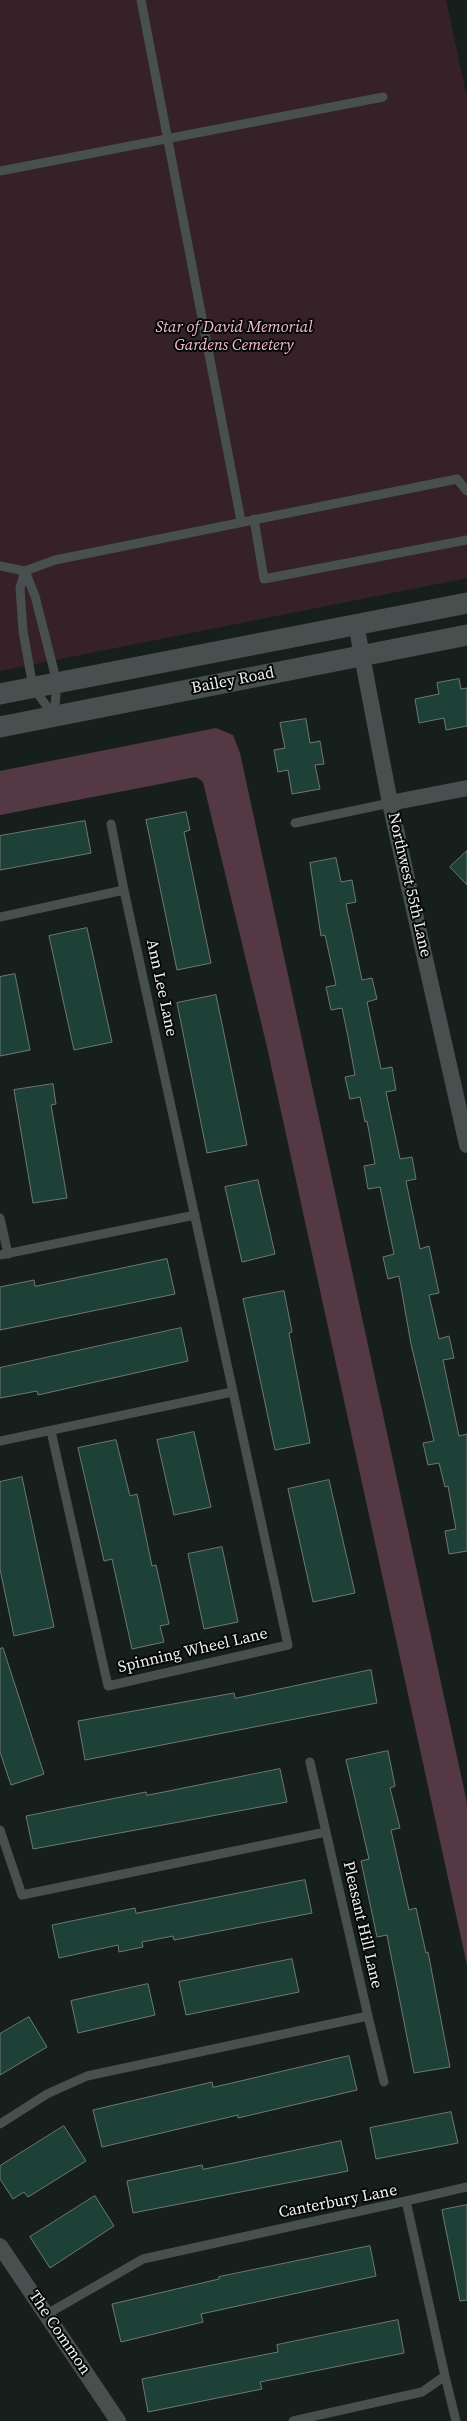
<!DOCTYPE html>
<html>
<head>
<meta charset="utf-8">
<style>
  body { margin:0 }
  canvas { display:block; background:#171f1c }
</style>
</head>
<body>
<canvas width="467" height="2421"></canvas>
<script>
const ctx = document.querySelector('canvas').getContext('2d');
ctx.lineJoin = 'round';
function fill(path, color) {
  ctx.fillStyle = color;
  ctx.fill(path, 'evenodd');
}
function stroke(path, color, width, dash) {
  ctx.strokeStyle = color;
  ctx.lineWidth = width;
  ctx.lineCap = dash ? 'butt' : 'round';
  ctx.setLineDash(dash || []);
  ctx.stroke(path);
}
function write(font, color, halo, rows, align = 'center') {
  ctx.font = font + ' "Source Serif 4",serif';
  ctx.lineWidth = 4;
  ctx.setLineDash([]);
  ctx.textBaseline = 'middle';
  ctx.strokeStyle = halo;
  ctx.fillStyle = color;
  for (const [text, x, y, turn = 0] of rows) {
    ctx.save();
    ctx.translate(x, y);
    ctx.rotate((+turn || 0) * Math.PI / 180);
    ctx.textAlign = isNaN(turn) ? turn : align;
    if (halo) ctx.strokeText(text, 0, 0);
    ctx.fillText(text, 0, 0);
    ctx.restore();
  }
}
const green = new Path2D(`
  M0,0h446l21,97v481l-467,93z`);
const water = new Path2D(`
  M216,728l17,7 7,18 227,1050v162l-200,-918 -64,-265 -7,-5 -196,38v-44z`);
const building = new Path2D(`
  M459,679l2,10 6,-1v38l-21,4 -2,-12 -25,5 -4,-24 24,-5 -2,-11z
  M306,719l4,24 10,-2 4,23 -9,1 5,24 -28,5 -4,-24 -10,2 -4,-22 11,-2 -5,-25z
  M186,812l4,18 -6,2 27,131 -34,7 -31,-150z
  M85,821l6,32 -91,17v-34z
  M467,851v34l-17,-18z
  M336,858l5,24 11,-2 4,22 -10,2 16,76 10,-2 5,21 -10,3 14,67 11,-2 4,23 -10,2 14,67 12,-2 4,22 -10,2 14,68 9,-3 10,47 -10,2 10,44 10,-3 5,22 -11,2 16,76 8,-2v117l-18,3 -4,-23 11,-2 -8,-43 -3,1 -6,-24 -11,2 -5,-22 11,-2 -23,-97 -12,-68 -11,3 -5,-22 11,-3 -14,-67 -12,2 -4,-23 11,-2 -8,-43 -2,1 -5,-25 -10,2 -5,-22 10,-2 -7,-38 -6,-29 -11,2 -5,-23 10,-2 -11,-50 -4,1 -11,-73z
  M87,928l25,114 -38,8 -25,-114z
  M15,974l15,76 -30,6v-79z
  M216,995l31,150 -40,8 -30,-150z
  M53,1084l3,20 -5,1 16,93 -34,5 -19,-113z
  M258,1180l17,74 -33,8 -17,-75z
  M167,1259l8,35 -175,36v-43l34,-7 1,6z
  M284,1291l8,41 -3,1 21,110 -35,7 -32,-151z
  M181,1328l7,33 -150,34 -1,-4 -37,7v-30z
  M194,1432l17,75 -37,8 -17,-75z
  M116,1440l14,56 7,-2 15,72 4,-1 13,59 -9,2 4,16 -32,7 -20,-90 -8,2 -26,-113z
  M22,1477l32,150 -40,9 -14,-67v-87z
  M329,1480l26,113 -42,9 -25,-113z
  M222,1547l16,75 -34,7 -16,-75z
  M3,1648l41,126 -33,11 -11,-33v-103z
  M371,1670l6,33 -292,57 -7,-39 156,-28 1,5z
  M388,1751l7,35 -5,2 10,40 -9,2 18,80 7,-2 10,45 2,-1 22,115 -36,6 -27,-138 -10,2 -16,-76 8,-2 -23,-99z
  M280,1769l7,33 -254,47 -7,-33 120,-24 1,3z
  M305,1880l7,33 -138,27 -1,-4 -31,6 1,5 -24,5 -1,-7 -59,13 -7,-33 83,-17 1,5z
  M292,1959l7,33 -113,23 -7,-33z
  M148,1984l7,31 -77,18 -7,-32z
  M29,2017l18,30 -47,28v-41z
  M349,2056l8,34 -119,28v-3l-136,32 -9,-37 119,-28 1,5z
  M451,2112l7,31 -82,16 -6,-31z
  M64,2126l22,35 -58,36 -4,-5 -11,7 -13,-20v-13z
  M341,2141l7,30 -215,42 -6,-32 75,-16 1,4z
  M95,2196l19,30 -64,42 -20,-31z
  M467,2205v95l-7,1 -18,-91z
  M370,2246l6,30 -175,38 2,8 -82,20 -9,-38 107,-25v-2z
  M398,2320l6,33 -144,29 2,7 -114,23 -6,-33 136,-27 -1,-7z`);
const service = new Path2D(`
  M141,0l100,521
  M0,171l383,-74
  M254,519l10,60 203,-39
  M0,566l25,5 30,-11 402,-81 10,12
  M25,571l-5,17 3,43 10,56 20,28
  M25,571l10,25 22,87 -3,33
  M295,823l95,-20
  M111,824l13,66
  M0,917l124,-27 164,755 -180,41 -57,-255
  M0,1218l8,36
  M0,1255l195,-40
  M0,1441l232,-49
  M310,1762l16,70
  M0,1830l22,65 304,-63 42,184 -281,60 -40,18 -47,30
  M368,2016l16,66
  M406,2201l61,-14
  M47,2314l96,-55 263,-58 39,175 -23,16 -129,29
  M445,2376l11,45`);
const minor = new Path2D(`
  M356,624l34,179 77,342
  M390,803l77,-15
  M0,2246l118,175`);
const tertiary = new Path2D(`
  M0,694l467,-91
  M0,727l467,-92`);
const parkNames = [
  ["Star of David Memorial",234,328],
  ["Gardens Cemetery",234,346]
];
const streetNames = [
  ["Bailey Road",233,681,-11],
  ["Northwest 55th Lane",409,885,77],
  ["Ann Lee Lane",161,988,78],
  ["Spinning Wheel Lane",193,1651,-13],
  ["Pleasant Hill Lane",362,1925,77],
  ["Canterbury Lane",338,2202,-11],
  ["The Common",59,2333,56]
];
fill(green, '#362129');
fill(water, '#543843');
fill(building, '#1d4037');
stroke(building, '#6e7774', 1);
stroke(service, '#47504e', 9);
stroke(minor, '#47504e', 16);
stroke(tertiary, '#47504e', 21);
write('italic 16px', '#f7bcd2', '#050807', parkNames);
write('16px', '#edf2f0', '#050807', streetNames);
</script>
</body>
</html>
